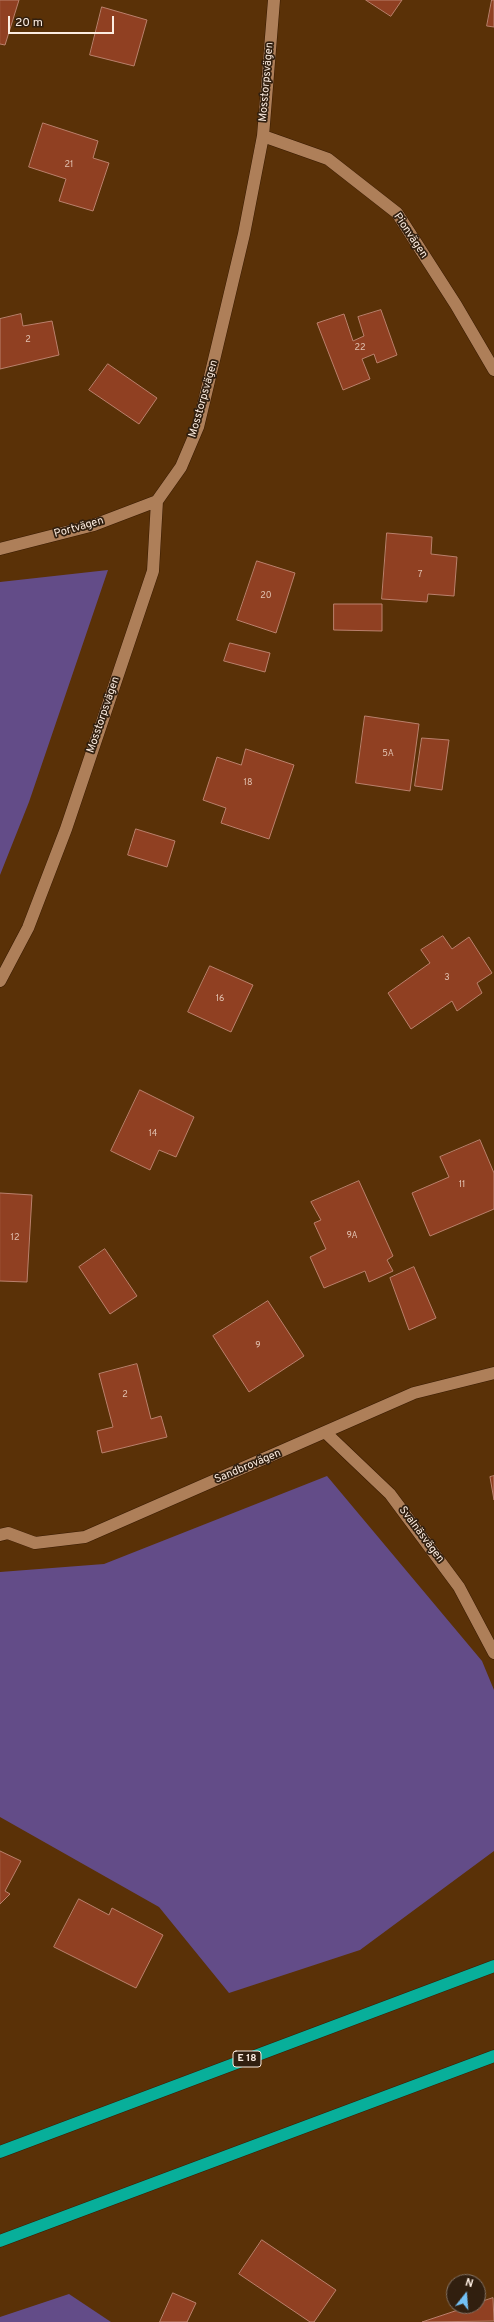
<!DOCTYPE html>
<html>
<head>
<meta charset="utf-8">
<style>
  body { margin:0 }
  #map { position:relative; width:494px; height:2322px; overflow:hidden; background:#5a3107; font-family:Overpass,sans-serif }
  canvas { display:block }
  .north { position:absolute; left:446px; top:2274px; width:40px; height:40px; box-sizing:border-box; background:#311f0f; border:1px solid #827163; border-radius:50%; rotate:17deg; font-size:11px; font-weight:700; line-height:16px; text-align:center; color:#fcece0 }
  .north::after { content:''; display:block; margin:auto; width:14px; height:18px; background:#73c1f6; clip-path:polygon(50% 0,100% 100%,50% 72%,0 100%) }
  .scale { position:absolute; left:8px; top:16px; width:106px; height:18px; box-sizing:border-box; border:2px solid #fcece0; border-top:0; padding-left:5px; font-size:12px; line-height:14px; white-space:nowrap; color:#fcece0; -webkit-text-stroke:3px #311f0f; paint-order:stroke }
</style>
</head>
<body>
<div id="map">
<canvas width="494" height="2322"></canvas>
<div class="north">N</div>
<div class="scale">20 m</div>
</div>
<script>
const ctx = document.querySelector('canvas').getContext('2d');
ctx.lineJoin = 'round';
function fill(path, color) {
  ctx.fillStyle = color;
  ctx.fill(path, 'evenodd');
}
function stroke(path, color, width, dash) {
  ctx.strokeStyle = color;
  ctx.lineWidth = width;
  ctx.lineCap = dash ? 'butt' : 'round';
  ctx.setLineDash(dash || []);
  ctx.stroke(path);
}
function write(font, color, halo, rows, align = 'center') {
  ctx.font = font + ' Overpass,sans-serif';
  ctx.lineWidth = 3.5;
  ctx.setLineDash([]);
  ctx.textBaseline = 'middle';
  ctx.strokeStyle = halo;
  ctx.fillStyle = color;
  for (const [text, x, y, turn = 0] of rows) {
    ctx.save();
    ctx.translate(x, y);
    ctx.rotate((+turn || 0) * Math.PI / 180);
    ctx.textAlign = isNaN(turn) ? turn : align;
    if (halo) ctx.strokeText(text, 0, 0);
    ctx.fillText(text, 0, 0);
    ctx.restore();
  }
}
const green = new Path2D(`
  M108,570l-79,232 -29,73v-293z
  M327,1476l155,185 12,29v161l-134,99 -131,43 -70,-86 -159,-90v-245l104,-8z
  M69,2294l42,28h-111v-5z`);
const building = new Path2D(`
  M0,0h19l-14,45 -5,-1z
  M366,0h36l-11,16z
  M492,0h2v27l-7,-1z
  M102,7l45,13 -13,46 -44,-11z
  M43,123l55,18 -5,17 16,5 -16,48 -34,-10 7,-22 -37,-12z
  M381,310l16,45 -20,8 -3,-9 -12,5 8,20 -27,11 -26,-67 27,-9 9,27 11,-5 -6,-19z
  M21,314l2,12 29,-5 7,34 -59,14v-50z
  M108,364l49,34 -18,26 -50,-34z
  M387,533l45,4 -1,17 26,3 -3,39 -26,-2 -1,8 -45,-3z
  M257,561l38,12 -19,60 -39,-13z
  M334,604h48v27l-48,-1z
  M230,643l40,10 -5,19 -41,-11z
  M365,716l54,8 -9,67 -54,-8z
  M422,738l27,2 -7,50 -27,-4z
  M246,749l48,16 -25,74 -48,-16 5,-15 -23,-8 14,-43 24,8z
  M136,829l39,12 -8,26 -39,-12z
  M443,936l9,13 17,-12 23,36 -15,10 5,10 -25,18 -5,-10 -41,28 -23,-36 42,-30 -9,-13z
  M210,966l43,19 -22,47 -43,-20z
  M140,1090l54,27 -18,40 -17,-7 -9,20 -39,-19z
  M480,1140l14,33v36l-64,27 -18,-43 37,-16 -9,-20z
  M359,1181l34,75 -6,4 6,11 -24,11 -4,-11 -41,17 -14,-31 16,-8 -12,-26 7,-3 -10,-18z
  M0,1193l32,2 -5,87 -27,-1z
  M105,1249l32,47 -27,18 -31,-47z
  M414,1267l22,51 -27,12 -19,-52z
  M268,1301l36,55 -55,36 -36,-56z
  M137,1364l14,55 10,-3 6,21 -65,16 -5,-22 16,-4 -14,-53z
  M494,1476v24l-4,-23z
  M0,1851l21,10 -16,30 5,3 -10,10z
  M79,1899l30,16 3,-7 51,27 -27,53 -82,-41z
  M262,2240l74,50 -22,32h-4l-71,-48z
  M173,2293l23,10 -9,19h-27z
  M493,2298l1,23 -72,1 48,-16h8v-3z`);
const minor = new Path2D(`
  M263,136l65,23 69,54 59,92 38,65
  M0,549l94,-24 63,-24
  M0,981l28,-53 38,-99 87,-258 4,-70 24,-34 17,-40 46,-193 19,-98 11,-136
  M326,1433l64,61 69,93 35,66
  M0,1535l8,-2 27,10 50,-6 329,-144 80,-20`);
const motorway = new Path2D(`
  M0,2152l494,-186
  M0,2241l494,-185`);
const numberNames = [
  ["21",69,165],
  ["2",28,340],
  ["22",360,348],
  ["7",420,575],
  ["20",266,596],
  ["5A",388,754],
  ["18",248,783],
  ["3",447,978],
  ["16",220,999],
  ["14",153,1134],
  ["11",462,1185],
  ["9A",352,1236],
  ["12",15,1238],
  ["9",258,1346],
  ["2",125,1395]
];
const shields = [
  [247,2059,28]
];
const shieldNames = [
  ["E 18",247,2059]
];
const streetNames = [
  ["Mosstorpsvägen",267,82,-85],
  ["Pionvägen",410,236,56],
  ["Mosstorpsvägen",204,399,-74],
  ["Portvägen",79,528,-16],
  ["Mosstorpsvägen",104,715,-71],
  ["Sandbrovägen",248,1467,-23],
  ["Svalnäsvägen",421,1535,53]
];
fill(green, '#634c88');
fill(building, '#904022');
stroke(building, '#ba806c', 1);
stroke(minor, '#391b00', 13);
stroke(motorway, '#391b00', 13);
stroke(minor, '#ae7f59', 12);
stroke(motorway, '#08af9a', 12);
write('9px', '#e1c1b0', null, numberNames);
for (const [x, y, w] of shields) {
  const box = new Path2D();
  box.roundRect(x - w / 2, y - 8, w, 16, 3);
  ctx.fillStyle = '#311f0f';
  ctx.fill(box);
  stroke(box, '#fcece0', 1);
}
write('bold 10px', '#fcece0', null, shieldNames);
write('11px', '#fcece0', '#311f0f', streetNames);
</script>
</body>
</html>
